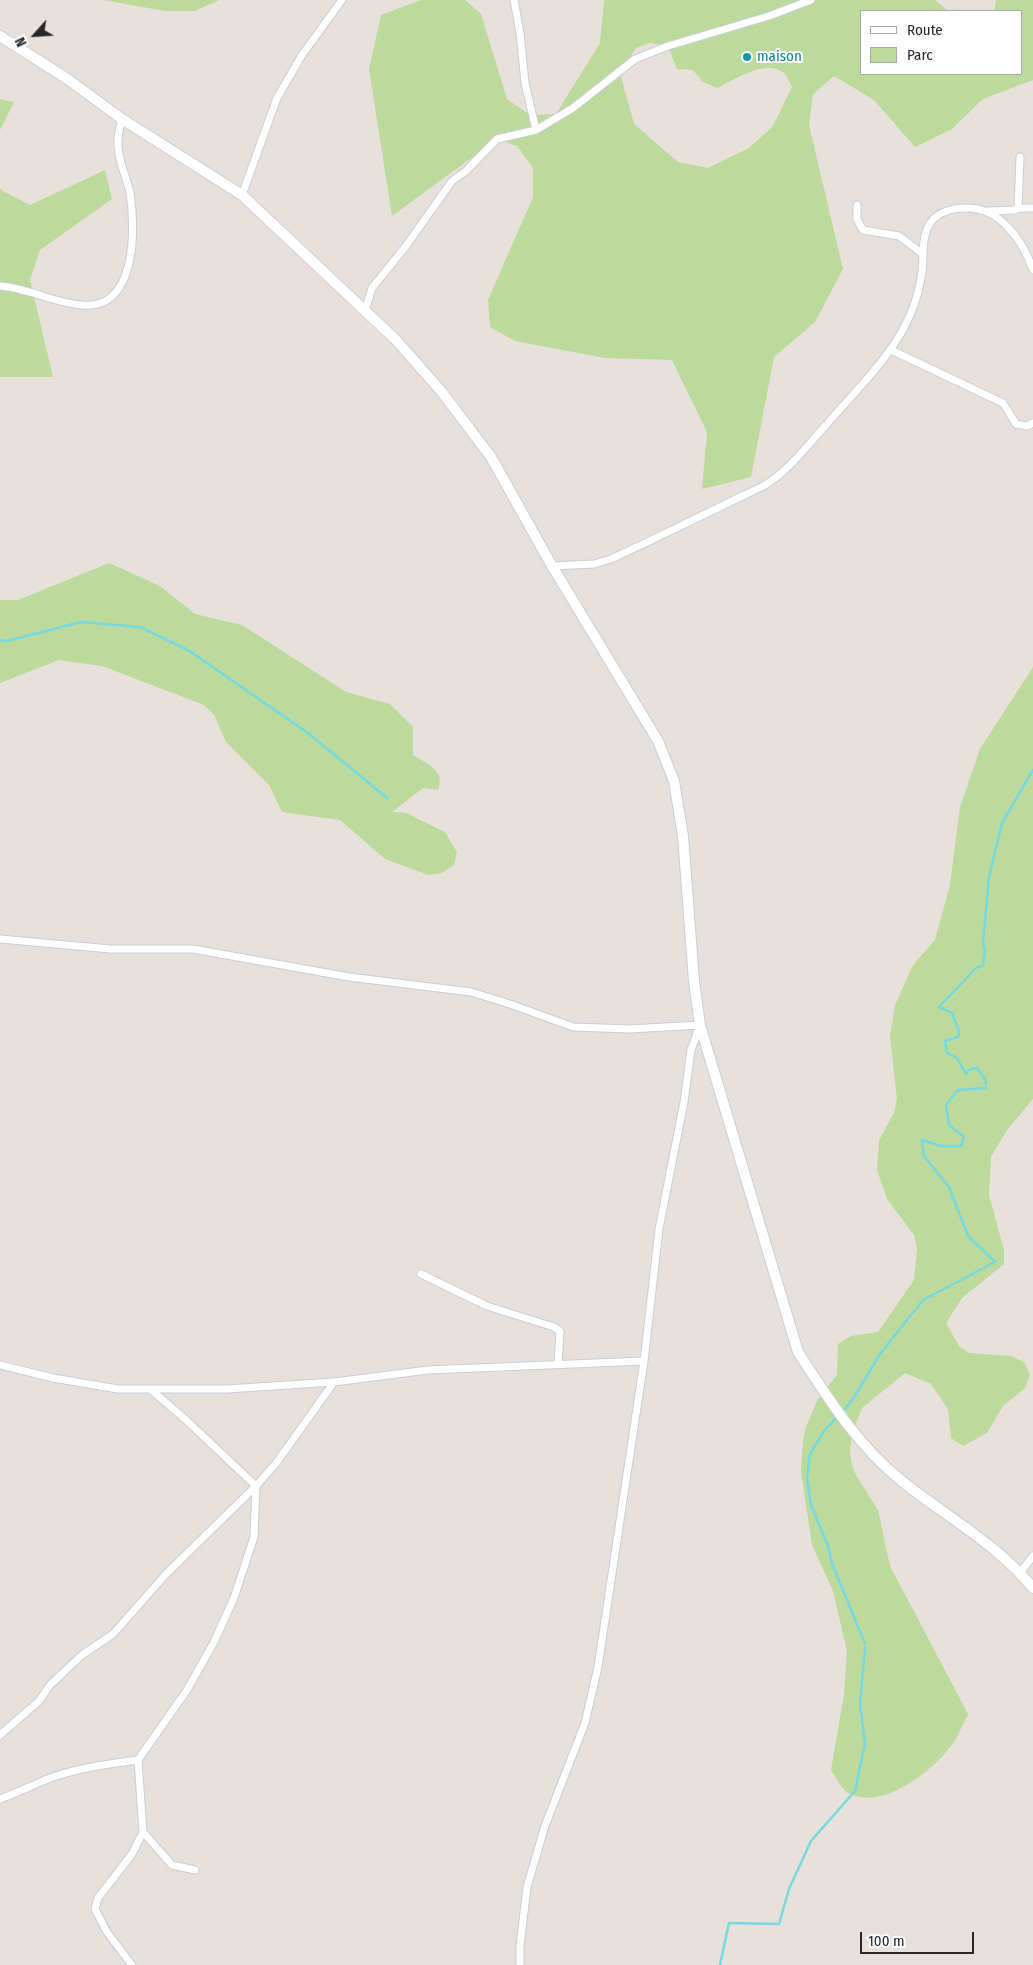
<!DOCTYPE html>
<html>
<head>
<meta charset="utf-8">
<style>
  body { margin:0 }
  #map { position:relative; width:1033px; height:1965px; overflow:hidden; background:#e8e0da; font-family:"Fira Sans Condensed",sans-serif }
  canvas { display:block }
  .legend { position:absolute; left:860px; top:10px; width:162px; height:65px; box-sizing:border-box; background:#fff; border:1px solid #a9a9a9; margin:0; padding:6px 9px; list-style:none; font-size:15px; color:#272727 }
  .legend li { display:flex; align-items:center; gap:10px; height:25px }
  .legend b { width:25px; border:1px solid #a9a9a9 }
  .north { position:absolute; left:10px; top:10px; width:50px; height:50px; -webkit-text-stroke:4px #fff; paint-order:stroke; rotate:244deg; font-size:14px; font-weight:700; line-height:20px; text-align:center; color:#272727 }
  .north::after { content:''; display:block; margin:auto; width:18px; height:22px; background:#272727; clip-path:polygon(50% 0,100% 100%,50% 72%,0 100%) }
  .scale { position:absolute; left:860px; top:1932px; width:114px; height:22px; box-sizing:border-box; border:2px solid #272727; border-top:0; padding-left:6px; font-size:15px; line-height:18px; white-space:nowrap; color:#272727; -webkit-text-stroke:4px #fff; paint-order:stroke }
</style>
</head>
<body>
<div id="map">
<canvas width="1033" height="1965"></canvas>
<ul class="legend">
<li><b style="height:6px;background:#fff"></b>Route</li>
<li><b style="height:14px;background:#bcda9b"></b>Parc</li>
</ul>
<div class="north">N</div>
<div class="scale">100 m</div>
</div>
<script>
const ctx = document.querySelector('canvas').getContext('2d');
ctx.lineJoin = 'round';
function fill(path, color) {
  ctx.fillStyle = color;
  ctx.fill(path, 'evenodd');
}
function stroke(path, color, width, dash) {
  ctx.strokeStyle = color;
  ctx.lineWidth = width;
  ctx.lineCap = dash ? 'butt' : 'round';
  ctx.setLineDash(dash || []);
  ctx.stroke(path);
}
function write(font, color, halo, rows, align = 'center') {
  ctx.font = font + ' "Fira Sans Condensed",sans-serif';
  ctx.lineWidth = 4;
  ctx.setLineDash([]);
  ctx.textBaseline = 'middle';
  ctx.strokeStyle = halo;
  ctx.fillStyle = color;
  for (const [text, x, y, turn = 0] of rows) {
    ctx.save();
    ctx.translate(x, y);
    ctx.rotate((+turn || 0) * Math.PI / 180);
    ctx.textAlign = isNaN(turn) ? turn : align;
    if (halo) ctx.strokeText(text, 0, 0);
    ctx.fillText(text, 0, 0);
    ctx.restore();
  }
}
const green = new Path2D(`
  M103,0h116l-24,11h-30z
  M421,0h44l16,14 26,85 23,16 26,-1 44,-71 4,-43h331l13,11h-86v63h160v-63h-31l4,-2 1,-9h37v80l-50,19 -31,30 -37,18 -41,-47 -40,-24 -21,18 -4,31 34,144 -28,53 -41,35 -23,120 -49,12 5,-57 -35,-72 -67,-2 -90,-17 -25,-14 -2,-27 45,-103v-29l-16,-22 -20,-7 -105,77 -23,-147 12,-54zM650,43l18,3 9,23 16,1 10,12 14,6c17,-8 49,-30 67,-15 3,3 6,10 8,14l-19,39 -24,22 -41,20 -30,-6 -44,-38 -14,-51 16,-25z
  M0,99l14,3 -14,28z
  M105,170l7,29 -72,51 -10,30 23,97h-53v-189l5,4 25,13z
  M109,563l51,23 35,28 47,11 104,67 44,12 23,23v28c14,9 33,15 25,35l-15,-2 -31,24 14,1 39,19 12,20 -3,13 -12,8 -14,2 -43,-16 -45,-39 -58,-8 -13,-27 -43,-43 -12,-27 -10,-10 -102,-39 -43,-6 -59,23v-83h18z
  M1033,667v432l-26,31 -16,27 -2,38 15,55v14l-42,34 -16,25 13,23 10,7 42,3 13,6 6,13 -5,13 -22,18 -16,27 -24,13 -12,-8 -3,-29 -17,-25 -26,-11 -43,35 -10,26 -2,15 1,13 5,13 22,35 12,56 78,148c-4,8 -8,17 -12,25 -18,28 -71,72 -106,55 -8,-3 -14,-17 -19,-24l13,-75 3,-44 -14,-60 -21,-46 -11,-73 2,-31 3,-14 12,-28 19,-24 1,-31 13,-8 27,-4 36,-52 3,-31 -3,-14 -27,-36 -10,-29 2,-30 15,-27 3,-14 -7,-62 5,-32 18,-40 22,-25 15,-55 10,-78 20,-58z`);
const stream = new Path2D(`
  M0,640l7,1 74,-19 59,5 48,23 120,83 79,65
  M986,1084l-1,-5 -8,-11 -7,1 -4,5 -9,-16 -10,-5 -2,-12 13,-4 1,-5 -7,-19 -13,-6 38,-40 6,-1 2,-15 -2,-9 6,-65 13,-54 31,-53
  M842,1412l11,-13 27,-45 43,-54 72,-38 -27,-26 -19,-49 -25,-31 -2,-16 19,6h20l3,-9 -15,-12 -3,-20 12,-15 28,-2
  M838,1416l-14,15 -14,23 -3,25 4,26 17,41 4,17 33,81
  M720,1965l9,-42 50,1 10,-35 22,-48 44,-50 10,-47 -5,-41 5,-55`);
const street = new Path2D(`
  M514,0l6,33 5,50 11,47
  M242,195l35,-97 25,-43 40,-55
  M857,205v14l6,11 36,6 24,18
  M1018,208h15
  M989,211l26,-1 3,-2 2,-51
  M0,286c28,2 54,17 82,19 54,6 54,-75 48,-112 -3,-15 -12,-32 -12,-48 -1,-9 2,-18 4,-26
  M365,311l7,-23 34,-42 46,-65 14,-10 31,-32 39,-9 37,-22 62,-49 33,-13 101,-30 42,-16
  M891,350l112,53 13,21 11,2 6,-3
  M552,566l42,-2 17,-5c38,-17 75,-36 113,-54 13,-7 28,-13 41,-20 25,-15 42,-40 62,-61 30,-35 66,-68 84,-111 5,-12 9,-28 11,-41 2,-18 -2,-44 15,-56 8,-6 19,-8 29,-8 34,-1 57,33 67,62
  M0,939l110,10h83l156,28 122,15 39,12 63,23 57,2 70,-4 -9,25 -7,52 -25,127 -15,132 -46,306 -13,56 -40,103 -18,61 -7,59v19
  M421,1274l66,32 67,21 6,4 -2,33
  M0,1365l53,13 65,11h109l107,-7 94,-12 216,-9
  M1020,1573l13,-17
  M0,1735l39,-34 11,-16 32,-30 31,-21 54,-61 89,-87 21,-24 57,-80
  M0,1799c17,-6 33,-14 50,-21 28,-10 58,-14 88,-18
  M143,1832l29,33 23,5
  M132,1965l-25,-33 -12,-23 3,-11 34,-44 11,-22 -5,-72 49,-70 27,-48 20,-44 20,-61 2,-51 -71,-67 -35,-30`);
const secondary = new Path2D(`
  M0,36l66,42 56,41 120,76 154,145 45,51 50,66 61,109 106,175 16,40 9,55 11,145 6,44 98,327c31,48 60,94 105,130 44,35 94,62 130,106`);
const markers = [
  [747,57,5,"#0f9aa8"]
];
const cultureNames = [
  ["maison",757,57]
];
fill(green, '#bcda9b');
stroke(stream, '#76d8e1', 2.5);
stroke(street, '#c8ced8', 9);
stroke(secondary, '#c8ced8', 12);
stroke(street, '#fff', 7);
stroke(secondary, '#fff', 10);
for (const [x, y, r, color] of markers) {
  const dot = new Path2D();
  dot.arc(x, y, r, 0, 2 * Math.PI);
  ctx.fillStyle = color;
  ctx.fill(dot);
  stroke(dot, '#fff', 2);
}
write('15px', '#0d838f', '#fff', cultureNames, 'left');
</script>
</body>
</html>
